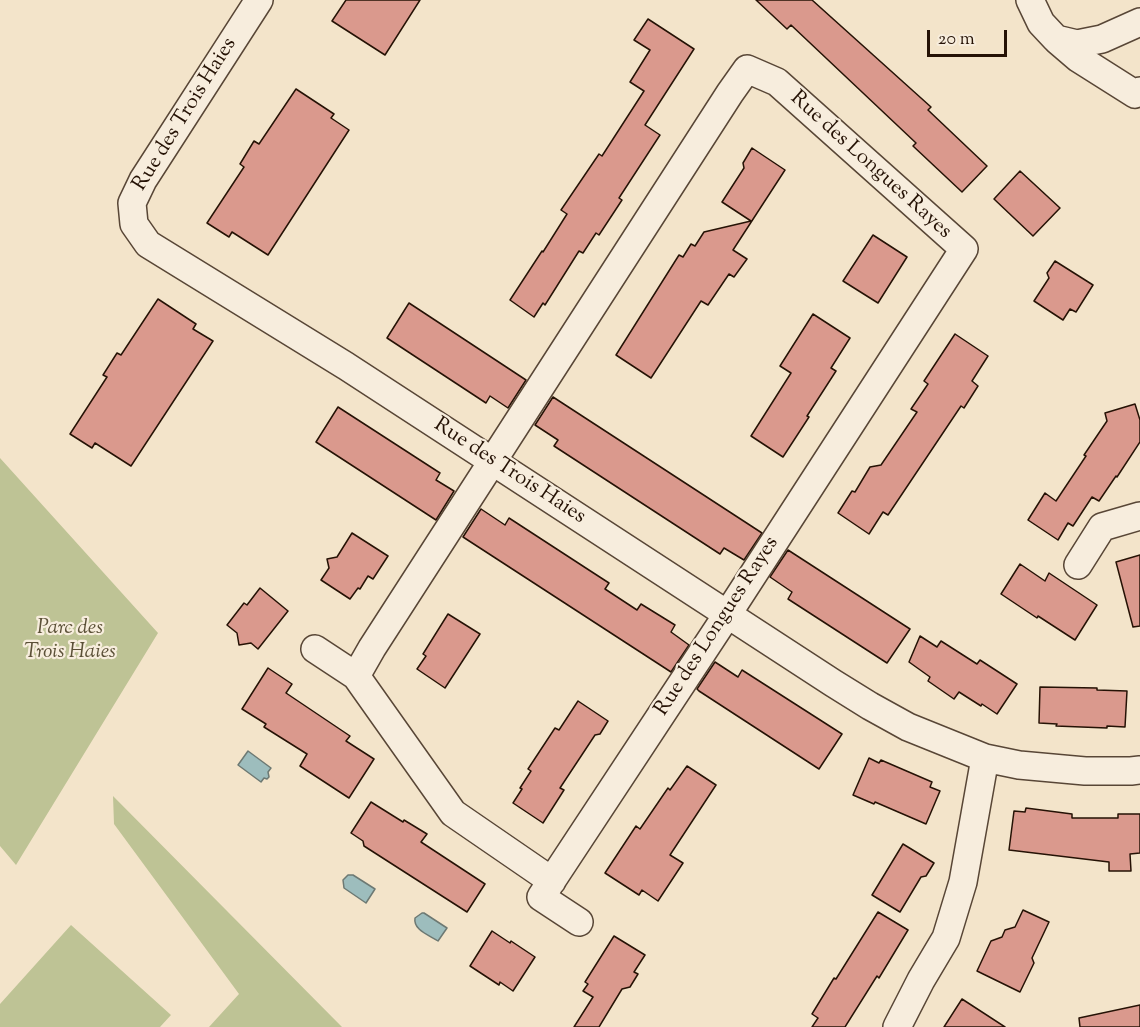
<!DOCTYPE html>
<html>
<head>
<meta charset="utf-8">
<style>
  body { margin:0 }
  #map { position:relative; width:1140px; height:1027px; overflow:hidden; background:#f3e4ca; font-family:"Sorts Mill Goudy",serif }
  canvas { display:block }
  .scale { position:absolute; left:927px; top:30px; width:80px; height:27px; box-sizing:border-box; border:3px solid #251205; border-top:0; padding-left:8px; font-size:18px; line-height:21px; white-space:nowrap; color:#251205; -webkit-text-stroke:4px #f7eddd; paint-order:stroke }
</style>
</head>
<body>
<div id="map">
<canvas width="1140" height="1027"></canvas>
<div class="scale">20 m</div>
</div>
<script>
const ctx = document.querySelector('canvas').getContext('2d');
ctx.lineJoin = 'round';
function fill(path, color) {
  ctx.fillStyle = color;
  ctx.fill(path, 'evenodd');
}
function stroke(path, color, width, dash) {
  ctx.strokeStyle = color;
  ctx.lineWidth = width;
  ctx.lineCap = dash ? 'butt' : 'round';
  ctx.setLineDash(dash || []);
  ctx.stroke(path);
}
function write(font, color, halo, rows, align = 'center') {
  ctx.font = font + ' "Sorts Mill Goudy",serif';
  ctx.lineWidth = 4.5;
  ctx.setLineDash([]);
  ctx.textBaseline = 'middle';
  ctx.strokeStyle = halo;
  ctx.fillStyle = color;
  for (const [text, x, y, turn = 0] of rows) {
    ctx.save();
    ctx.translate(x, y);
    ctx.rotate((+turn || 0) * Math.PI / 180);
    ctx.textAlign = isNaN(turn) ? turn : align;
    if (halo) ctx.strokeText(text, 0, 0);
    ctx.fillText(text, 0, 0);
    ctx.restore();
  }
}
const green = new Path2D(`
  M0,458l158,175 -142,232 -16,-19z
  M113,796l229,231h-133l30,-33 -125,-170z
  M71,925l100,90 -11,12h-160v-23z`);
const water = new Path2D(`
  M248,751l23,17 -3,4 1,5 -2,2 -3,-1 -3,4 -23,-17z
  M348,875h5l22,14 -9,14 -22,-15 -1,-8z
  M422,913h2l23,15 -9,13c-9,-6 -25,-11 -23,-23z`);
const building = new Path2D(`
  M346,0h74l-35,55 -53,-34z
  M756,0h56l119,107 -3,3 59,56 -25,26 -49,-46 3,-3 -125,-118 -4,4z
  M648,19l46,30 -49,76 15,10 -41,63 3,2 -23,35 -3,-2 -13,20 -4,-2 -34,54 -2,-2 -9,14 -24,-17 32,-49 1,1 24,-38 -6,-4 38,-56 3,2 42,-65 -14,-9 20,-32 -16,-10z
  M296,89l38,25 -3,4 18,12 -81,125 -36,-23 -3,5 -22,-14 37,-56 -4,-3 14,-23 5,3z
  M752,148l33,22 -52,80 14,9 -13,18 -5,-3 -21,31 -7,-4 -50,77 -35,-23 63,-100 4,2 8,-13 4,2 9,-14 47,-11 -29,-19 22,-34 -1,-5z
  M1020,171l40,37 -27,28 -39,-37z
  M873,235l34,22 -29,46 -35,-22z
  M1055,261l38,24 -17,27 -6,-3 -7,11 -29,-19 15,-23 -2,-5z
  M158,299l38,25 -3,5 20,12 -82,125 -36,-23 -3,5 -22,-14 37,-57 -4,-2 14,-22 4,2z
  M409,303l117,77 -18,28 -18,-12 -4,7 -99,-65z
  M813,314l37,24 -19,30 5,3 -29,45 2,1 -26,40 -32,-21 40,-63 -11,-7z
  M955,334l33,22 -16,25 6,5 -14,22 -3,-2 -73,109 -5,-3 -14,22 -31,-21 14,-22 3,1 15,-25 11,-2 36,-53 -6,-3 17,-25 -4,-3z
  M553,397l209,136 -18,27 -20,-12 -4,6 -166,-108 4,-6 -23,-15z
  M1135,404l5,16v22l-23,35 -1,-1 -17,25 -7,-4 -19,29 -5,-3 -10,17 -30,-20 17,-27 11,8 30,-45 -2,-1 23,-34 -2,-8z
  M338,407l102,66 -4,7 18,11 -18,29 -120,-78z
  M481,509l24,16 4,-7 83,54 17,11 -4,6 32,21 4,-6 34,21 -4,7 18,13 -18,27 -208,-135z
  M352,533l36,23 -15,23 -5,-3 -8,13 -2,-1 -8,11 -29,-19 8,-12 -2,-9 10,-2z
  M788,550l122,79 -23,34 -99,-64 4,-7 -22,-15z
  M1140,555v71l-7,1 -17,-65z
  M1020,564l25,17 4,-8 48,32 -22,35 -37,-24 -1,2 -36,-24z
  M260,588l28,23 -30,38 -7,-6 -12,2 -2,-12 -10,-8 17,-22 3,2z
  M448,614l32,20 -35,54 -28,-19 9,-13 -3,-2z
  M920,636l17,11 4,-6 36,23 3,-4 37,24 -20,30 -15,-10 -1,2 -22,-14 -5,7 -26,-18 2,-4 -21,-15z
  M715,662l23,15 4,-7 100,64 -23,35 -120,-78 -2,-2z
  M268,668l24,16 -6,9 64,43 -4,5 28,18 -25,39 -49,-32 7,-12 -43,-27 2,-3 -24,-15z
  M1040,687l57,1v2l30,1 -2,36 -18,-1v2l-51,-2 1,-2 -18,-1z
  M578,701l30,20 -8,13 -5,1 -35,53 4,2 -21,33 -30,-20 9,-14 -2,-1 11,-17 -3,-2 27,-41 4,2z
  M869,758l10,5 2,-3 51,22 -2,5 10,4 -14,33 -51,-22 -1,2 -21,-9z
  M687,766l29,19 -46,70 13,8 -25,38 -16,-11 -3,5 -34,-22 31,-47 4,3 28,-41 2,2z
  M371,802l32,20 1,-2 23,14 -6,8 64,42 -18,28 -103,-66 -1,-5 -12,-8z
  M1026,808l46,6v4h46v-4h22v39l-10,1 1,17h-22v-9l-100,-12 5,-39 11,1z
  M903,844l31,19 -8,13 -5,1 -21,35 -28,-17z
  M1023,910l26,12 -17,36 2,5 -14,29 -43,-21 14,-30 11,-4 3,-7 10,-3z
  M878,912l30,18 -29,48 -2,-2 -32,51h-33l6,-9 -6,-4 22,-36 2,1z
  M492,931l18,12 1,-2 24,16 -22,34 -13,-9 -1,3 -29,-19z
  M614,936l31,19 -11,17 4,2 -8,13 -8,2 -23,38h-25l19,-30 -10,-6 5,-7 -3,-2z
  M962,999l43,28h-61z
  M1140,1005v22h-60l-1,-9z`);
const minor = new Path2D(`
  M259,0l-116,180 -11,23 2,21 14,20 198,122 487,317 37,23 38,21 77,31 34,7 66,6h46l9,-1
  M1030,0l11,23 15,16 21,5 25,-5 38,-17
  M1057,40l21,18 57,36 5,-3
  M1078,565l24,-38 38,-11
  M315,649l41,27 97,137 99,68
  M356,676l16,-28 358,-555 17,-24 30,13 187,167 -237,366 -186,282 38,25
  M897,1027l24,-47 25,-42 17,-56 22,-124`);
const streetNames = [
  ["Rue des Trois Haies",186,115,-58],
  ["Rue des Longues Rayes",870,166,42],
  ["Rue des Trois Haies",509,472,33],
  ["Rue des Longues Rayes",718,627,-57]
];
const parkNames = [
  ["Parc des",70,629],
  ["Trois Haies",70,653]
];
fill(green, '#bec395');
fill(water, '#9dbdbd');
stroke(water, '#6d7973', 1.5);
fill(building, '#da998d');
stroke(building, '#251205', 1.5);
stroke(minor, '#584636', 30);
stroke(minor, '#f7eddd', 27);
write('21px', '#251205', '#f7eddd', streetNames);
write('italic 21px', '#5b5037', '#f7eddd', parkNames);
</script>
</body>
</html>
